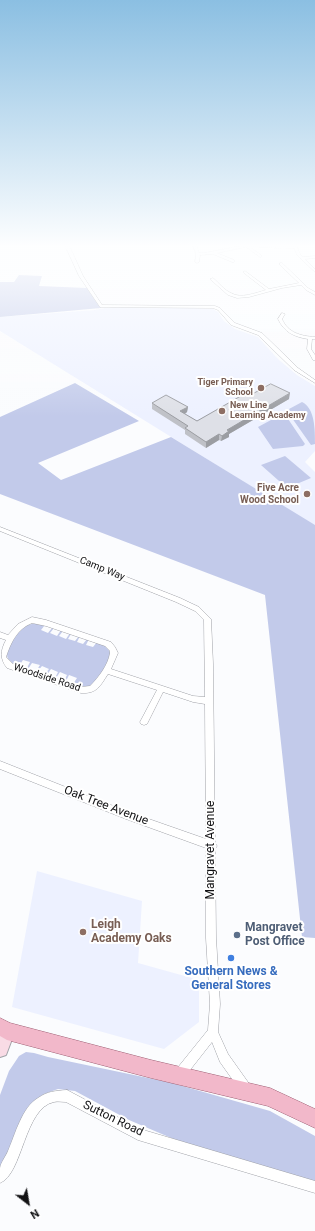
<!DOCTYPE html>
<html>
<head>
<meta charset="utf-8">
<style>
  body { margin:0 }
  #map { position:relative; width:315px; height:1231px; overflow:hidden; background:#fbfcfe; font-family:Roboto,sans-serif }
  canvas { display:block }
  .north { position:absolute; left:8px; top:1183px; width:40px; height:40px; -webkit-text-stroke:3px #fff; paint-order:stroke; rotate:149deg; font-size:11px; font-weight:700; line-height:16px; text-align:center; color:#121214 }
  .north::after { content:''; display:block; margin:auto; width:14px; height:18px; background:#121214; clip-path:polygon(50% 0,100% 100%,50% 72%,0 100%) }
</style>
</head>
<body>
<div id="map">
<canvas width="315" height="1231"></canvas>
<div class="north">N</div>
</div>
<script>
const ctx = document.querySelector('canvas').getContext('2d');
ctx.lineJoin = 'round';
function fill(path, color) {
  ctx.fillStyle = color;
  ctx.fill(path, 'evenodd');
}
function stroke(path, color, width, dash) {
  ctx.strokeStyle = color;
  ctx.lineWidth = width;
  ctx.lineCap = dash ? 'butt' : 'round';
  ctx.setLineDash(dash || []);
  ctx.stroke(path);
}
function write(font, color, halo, rows, align = 'center') {
  ctx.font = font + ' Roboto,sans-serif';
  ctx.lineWidth = 4;
  ctx.setLineDash([]);
  ctx.textBaseline = 'middle';
  ctx.strokeStyle = halo;
  ctx.fillStyle = color;
  for (const [text, x, y, turn = 0] of rows) {
    ctx.save();
    ctx.translate(x, y);
    ctx.rotate((+turn || 0) * Math.PI / 180);
    ctx.textAlign = isNaN(turn) ? turn : align;
    if (halo) ctx.strokeText(text, 0, 0);
    ctx.fillText(text, 0, 0);
    ctx.restore();
  }
}
const built = new Path2D(`
  M150,306l63,3 5,3 6,9 11,8 23,8 20,22 19,16 18,11v65l-10,11 10,10v54l-315,-195v-14l95,-7 10,-2z
  M37,871l105,30 -4,62 61,17v42l-35,27 -152,-42z`);
const green = new Path2D(`
  M19,275l23,1 -3,10 48,2 14,20 -101,9v-35h14z
  M75,383l64,38 -101,42 23,17 110,-43 144,88v413l-13,-1 -37,-342 -265,-101v-77z
  M302,402c13,6 13,28 13,42l-4,1 -24,-34 2,-2z
  M284,413l21,31 -2,2 -30,3 -15,-22z
  M285,456l26,22 -24,10 -26,-23z
  M37,623l8,2 -4,5 7,3 4,-5h2l-4,5 7,3 4,-6 2,1 -4,5 7,3 4,-6 1,1 -3,5 7,2 4,-5h1l-3,6 6,2 4,-5h2l-3,6 7,2 4,-5c9,3 13,6 14,16l-17,27c-8,2 -14,2 -21,-1l4,-6 -8,-3 -3,6h-2l3,-6 -7,-3 -4,6h-1l3,-6 -7,-3 -4,6 -2,-1 4,-5 -7,-3 -5,6 -1,-1 4,-6 -8,-2 -4,6 -1,-1 3,-6 -7,-2 -4,6c-18,-6 -12,-16 -5,-27 3,-5 6,-9 11,-12 3,-3 8,-3 12,-4z
  M26,1052l8,1 14,4 124,26 98,28 45,25v48l-118,-35 -68,-29 -54,-29 -17,-2 -14,5 -8,6 -36,72v-77l9,-24 10,-15z`);
const street = new Path2D(`
  M65,245h4l14,31 19,29 113,1 5,2 15,15 27,10 36,35 17,12v3l-21,-13 -36,-35 -27,-10 -13,-15 -5,-2 -113,-1 -21,-31z
  M195,245l2,1 2,7h5l41,-8 49,1 5,-1 -2,2 3,7 3,3 12,-1v2l-10,1 10,10v3l-18,-17 -3,-7 -44,-1 11,8v2h-1l-14,-10 -29,6 17,7v2h-2l-19,-8 -13,1 -1,7 -2,1 -2,-1 1,-8 -3,-8z
  M280,263h2l26,25 7,4v3l-9,-5 -5,-5 -19,3 -33,9 -12,1 -9,-3 -18,-16 3,-1c6,5 11,12 18,15 10,6 24,0 35,-3l-22,-17 -1,-1 2,-1 24,18 30,-6 -19,-18z
  M282,313l3,1 -3,5c6,14 19,17 33,18v2h-3l-1,10 4,6v5h-2l-6,-11 1,-10c-14,-2 -24,-7 -30,-20z
  M0,527l180,71 19,9 12,12 2,45 2,179 2,3 -2,3 1,89 4,66 -2,28 10,22 22,31 2,4 -2,4 -4,2 -4,-2 -22,-31 -8,-20 -29,37 -4,2 -4,-2 -2,-4 2,-4 33,-41 2,-26 -4,-66v-90l-80,-29 -126,-50v-8l126,50 80,28 -1,-135 -12,-2 -30,-10 -16,32 -3,1 -3,-1 -1,-2 17,-32 -49,-16c-8,12 -11,20 -27,19l-74,-25c-7,-9 -7,-17 -1,-28l-6,-2v-6l8,3 10,-11 14,-7 14,3 65,22 4,5 3,6 -7,16 82,27 12,1 -1,-77 -9,-9 -19,-9 -176,-71zM32,623l14,3 59,20 5,5v2c-2,12 -11,24 -20,33l-9,1 -68,-23 -7,-7c5,-15 11,-28 26,-34z
  M67,1090l73,39 175,52v12l-177,-53 -72,-38c-4,0 -8,-1 -12,0 -30,6 -31,72 -54,81 0,-5 0,-11 0,-15 1,-6 6,-12 8,-17 7,-16 14,-44 30,-53 10,-7 17,-7 29,-8z`);
const secondary = new Path2D(`
  M7,1023l5,3 3,5 -9,24 -6,2v-28l2,-3z`);
const primary = new Path2D(`
  M0,1018l10,5 141,37 119,28 45,21v19l-47,-22 -117,-28 -144,-38 -7,-4z`);
const wall = new Path2D(`
  M250,395l39,4 -60,35v3l-8,4 -2,-1 -13,8 -21,-14v-4l-33,-21v-6l36,4 -1,5 -2,2 12,7z`);
const shadedWall = new Path2D(`
  M290,393l-1,6 -60,35v3l-8,4 1,-5 5,-6z
  M188,407l-1,5 -7,5v-6z
  M219,434v6l-13,8v-6z`);
const building = new Path2D(`
  M271,384l19,9 -63,37 2,1 -7,5 -3,-2 -13,8 -21,-14 3,-2 -36,-23 14,-8 22,12 -8,4 17,10 49,-28 4,2z`);
const markers = [
  [261,388,4,"#8d6e63"],
  [222,411,4,"#8d6e63"],
  [307,494,4,"#8d6e63"],
  [83,932,4,"#8d6e63"],
  [237,935,4,"#5c6f8a"],
  [231,958,4,"#3f7fe0"]
];
const farEducationnames = [
  ["Tiger Primary",253,383],
  ["School",253,393],
  ["New Line",230,406,"left"],
  ["Learning Academy",230,416,"left"]
];
const educationNames = [
  ["Five Acre",299,488],
  ["Wood School",299,500]
];
const streetNames = [
  ["Camp Way",102,569,22],
  ["Woodside Road",47,678,18]
];
const nearStreetnames = [
  ["Oak Tree Avenue",106,806,21],
  ["Mangravet Avenue",211,850,-90],
  ["Sutton Road",113,1119,26]
];
const nearEducationnames = [
  ["Leigh",91,925],
  ["Academy Oaks",91,939]
];
const nearServicenames = [
  ["Mangravet",245,928],
  ["Post Office",245,942]
];
const nearShopnames = [
  ["Southern News &",231,972],
  ["General Stores",231,986]
];
fill(built, '#edf1ff');
fill(green, '#c2caea');
stroke(street, '#a0a2a8', 1);
stroke(secondary, '#a0a2a8', 2);
stroke(primary, '#9e5f74', 1);
fill(street, '#fff');
fill(secondary, '#f9dbe5');
fill(primary, '#f2b8ca');
fill(wall, '#bfc1c7');
fill(shadedWall, '#9b9da2');
fill(building, '#dee0e7');
stroke(building, '#9b9da2', 1);
const sky = ctx.createLinearGradient(0, 0, 0, 417);
sky.addColorStop(0, '#8bbfe2');
sky.addColorStop(0.59, '#fdfeff');
sky.addColorStop(1, '#fdfeff00');
ctx.fillStyle = sky;
ctx.fillRect(0, 0, 315, 417);
for (const [x, y, r, color] of markers) {
  const dot = new Path2D();
  dot.arc(x, y, r, 0, 2 * Math.PI);
  ctx.fillStyle = color;
  ctx.fill(dot);
  stroke(dot, '#fff', 1.5);
}
write('bold 9px', '#785e54', '#fff', farEducationnames, 'right');
write('bold 10px', '#785e54', '#fff', educationNames, 'right');
write('10px', '#121214', '#fff', streetNames);
write('12px', '#121214', '#fff', nearStreetnames);
write('bold 12px', '#785e54', '#fff', nearEducationnames, 'left');
write('bold 12px', '#4e5e75', '#fff', nearServicenames, 'left');
write('bold 12px', '#366cbe', '#fff', nearShopnames);
</script>
</body>
</html>
